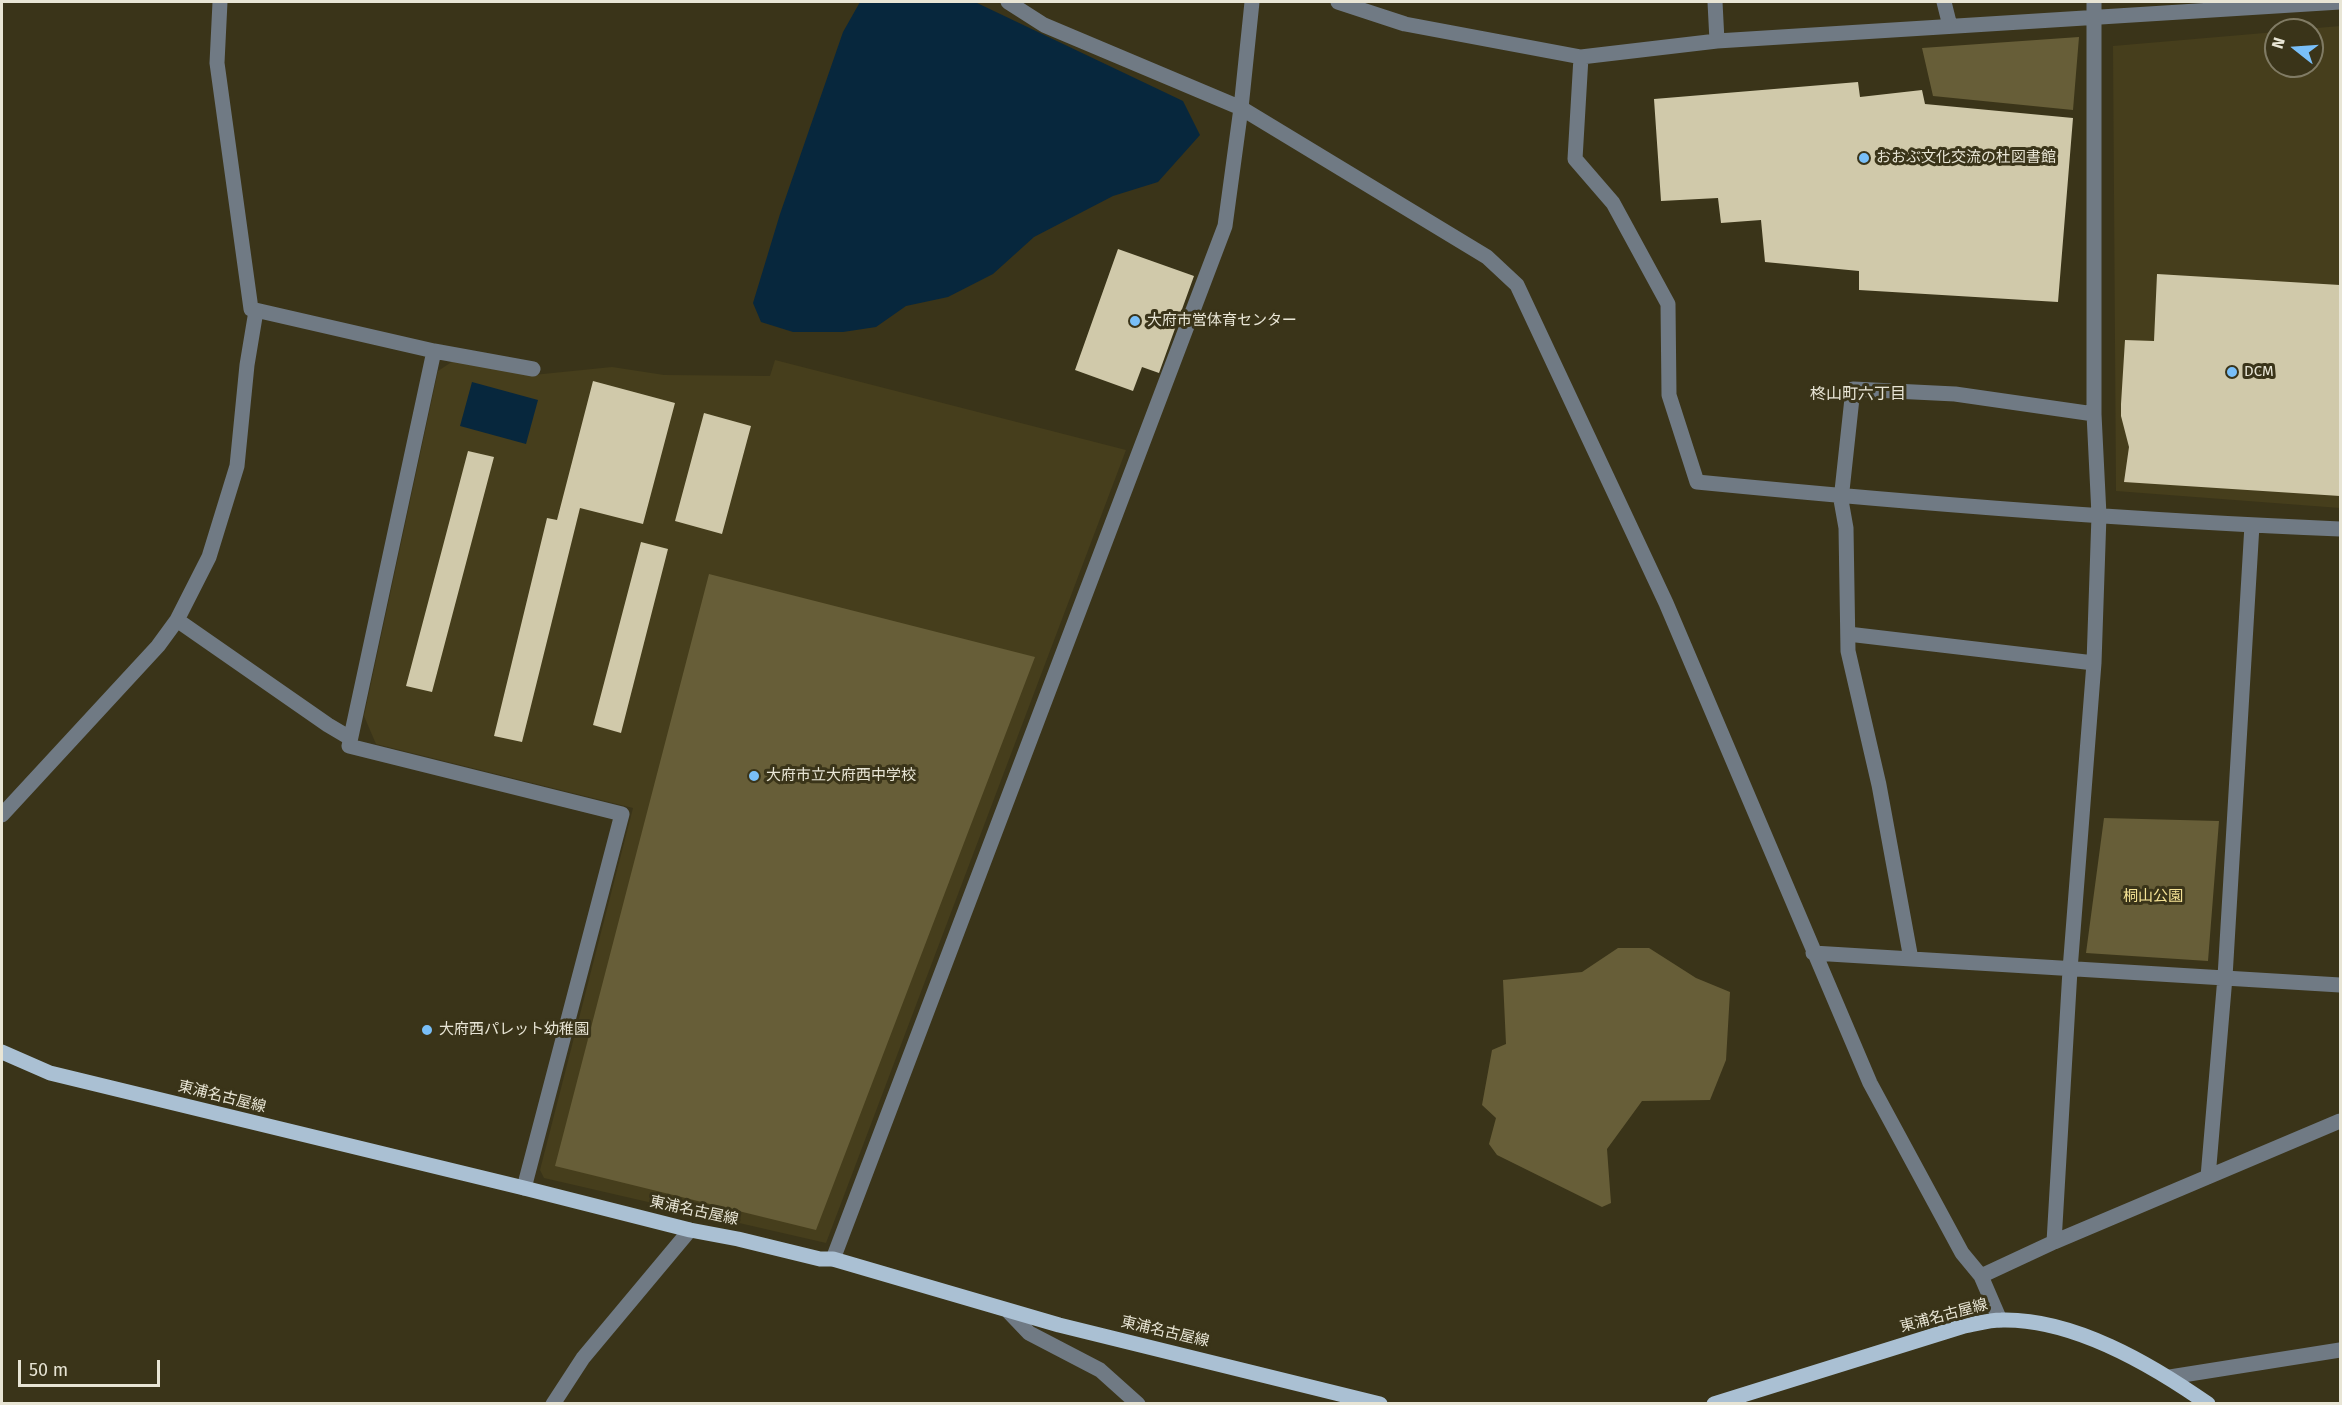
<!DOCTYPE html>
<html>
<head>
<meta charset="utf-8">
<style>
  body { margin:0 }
  #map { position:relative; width:2342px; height:1405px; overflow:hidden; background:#3a3419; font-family:"Fira Sans",sans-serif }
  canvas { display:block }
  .frame { position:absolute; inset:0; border:3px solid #e8e5d5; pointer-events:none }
  .north { position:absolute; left:2264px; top:18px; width:60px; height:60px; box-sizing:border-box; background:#3a3419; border:2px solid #807b64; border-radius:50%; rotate:287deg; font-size:16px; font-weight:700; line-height:24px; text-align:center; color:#e8e5d5 }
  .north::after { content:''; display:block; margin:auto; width:21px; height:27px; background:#79bff8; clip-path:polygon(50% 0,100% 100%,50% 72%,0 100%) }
  .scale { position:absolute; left:18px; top:1360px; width:142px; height:27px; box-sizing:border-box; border:3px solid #e8e5d5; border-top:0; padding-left:8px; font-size:18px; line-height:21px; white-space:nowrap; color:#e8e5d5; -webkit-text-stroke:4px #3a3419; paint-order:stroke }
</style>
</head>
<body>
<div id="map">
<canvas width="2342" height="1405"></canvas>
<div class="frame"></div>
<div class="north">N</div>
<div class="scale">50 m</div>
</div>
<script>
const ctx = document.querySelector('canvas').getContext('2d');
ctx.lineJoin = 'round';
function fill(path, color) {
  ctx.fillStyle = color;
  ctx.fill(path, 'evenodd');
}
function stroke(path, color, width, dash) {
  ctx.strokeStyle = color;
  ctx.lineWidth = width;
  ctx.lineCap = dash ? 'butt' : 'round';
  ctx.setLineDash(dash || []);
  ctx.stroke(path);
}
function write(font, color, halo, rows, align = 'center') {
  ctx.font = font + ' "Fira Sans","Noto Sans JP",sans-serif';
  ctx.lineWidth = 6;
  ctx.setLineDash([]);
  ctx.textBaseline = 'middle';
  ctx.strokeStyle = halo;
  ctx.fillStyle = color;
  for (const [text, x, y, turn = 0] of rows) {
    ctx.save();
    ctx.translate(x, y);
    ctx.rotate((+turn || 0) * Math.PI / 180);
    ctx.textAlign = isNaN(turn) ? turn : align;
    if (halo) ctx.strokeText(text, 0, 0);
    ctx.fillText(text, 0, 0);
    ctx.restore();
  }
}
const built = new Path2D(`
  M2340,26v482l-224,-17 -3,-445 163,-14v34h36v-36h-18z
  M775,360l351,90 -300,793 -282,-65 -4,-8 93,-362 -257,-64 -12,-28 74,-345 15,-10 80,14 79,-8 52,8 106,1z`);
const green = new Path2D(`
  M2079,37l-6,73 -140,-14 -11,-48z
  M709,574l326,83 -219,573 -261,-64z
  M2104,818l115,3 -11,140 -122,-8z
  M1618,948h31l47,30 34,14 -4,68 -16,40 -68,1 -35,48 4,54 -9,4 -105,-52 -8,-11 7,-26 -14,-13 10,-55 14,-6 -3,-64 79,-8z`);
const water = new Path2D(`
  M860,2h115l208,99 17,34 -42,47 -45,14 -79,41 -41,37 -45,23 -42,9 -30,21 -33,5h-50l-32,-10 -8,-19 27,-89 63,-182z
  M472,382l66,18 -12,44 -66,-18z`);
const building = new Path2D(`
  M1858,82l2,15 62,-7 3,14 148,14 -15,184 -199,-12v-19l-94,-9 -4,-42 -40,3 -3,-25 -57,3 -7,-102z
  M1118,249l76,27 -35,97 -17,-6 -9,24 -58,-21z
  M2157,274l183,11v211l-216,-14 5,-35 -8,-31v-12l4,-64 29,1z
  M593,381l82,22 -32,121 -63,-16 -58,234 -28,-6 53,-218 10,2z
  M704,413l47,13 -29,108 -47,-13z
  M468,451l26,6 -62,235 -26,-6z
  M641,542l27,7 -47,184 -28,-8z`);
const minor = new Path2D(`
  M220,2l-3,61 34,246 183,42 99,18
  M1008,2l36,23 197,83 246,149 30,28 149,318 204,480 92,170 19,23 19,44
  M1338,2l67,22 176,33 136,-16 623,-39
  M1715,2l2,39
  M1944,2l6,24
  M1581,57l-6,102 38,44 55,101 1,91 28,87c214,21 429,38 643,47
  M434,351l-85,395 273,68 -98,374
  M177,620l151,105 22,13
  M1848,634l246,29
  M2,815l156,-169 19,-26 32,-63 28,-91 10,-101 9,-54
  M1813,953l527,32
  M1911,959l-32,-174 -31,-134 -2,-123 -5,-28 12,-111 102,5 139,20
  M2208,1177l17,-200 27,-452
  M2054,1242l16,-272 24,-307 5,-148 -5,-101v-412
  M833,1259l392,-1033 16,-118 11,-106
  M1981,1276l73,-34 286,-121
  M1009,1312l20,21 71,37 38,34
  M2170,1377l170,-27
  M553,1404l30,-46 107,-128`);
const major = new Path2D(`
  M2,1052l48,21 474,115 166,42 48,9 82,20h13l226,66 321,79
  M1714,1404l250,-78c12,-2 25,-6 37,-6 72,-2 150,44 207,84`);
const markers = [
  [1864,158,6,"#79bff8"],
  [1135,321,6,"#79bff8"],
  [2232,372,6,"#79bff8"],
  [754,776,6,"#79bff8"],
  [427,1030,6,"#79bff8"]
];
const poiNames = [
  ["おおぶ文化交流の杜図書館",1876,158],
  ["大府市営体育センター",1147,321],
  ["DCM",2244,372],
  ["大府市立大府西中学校",766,776],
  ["大府西パレット幼稚園",439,1030]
];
const parkNames = [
  ["桐山公園",2153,897]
];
const streetNames = [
  ["東浦名古屋線",222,1097,14],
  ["東浦名古屋線",694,1211,12],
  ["東浦名古屋線",1944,1316,-15],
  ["東浦名古屋線",1165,1332,13]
];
const neighbourhoodNames = [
  ["柊山町六丁目",1858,395]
];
fill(built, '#463e1c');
fill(green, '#675e38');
fill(water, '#07273d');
fill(building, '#d0c9aa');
stroke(minor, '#707a84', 15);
stroke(major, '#aac0d3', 15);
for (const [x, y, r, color] of markers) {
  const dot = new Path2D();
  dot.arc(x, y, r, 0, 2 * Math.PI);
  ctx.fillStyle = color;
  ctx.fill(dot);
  stroke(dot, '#3a3419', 2);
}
write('15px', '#e8e5d5', '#3a3419', poiNames, 'left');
write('15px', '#f5e395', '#3a3419', parkNames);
write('15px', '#e8e5d5', '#3a3419', streetNames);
write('16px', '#e8e5d5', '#3a3419', neighbourhoodNames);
</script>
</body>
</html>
